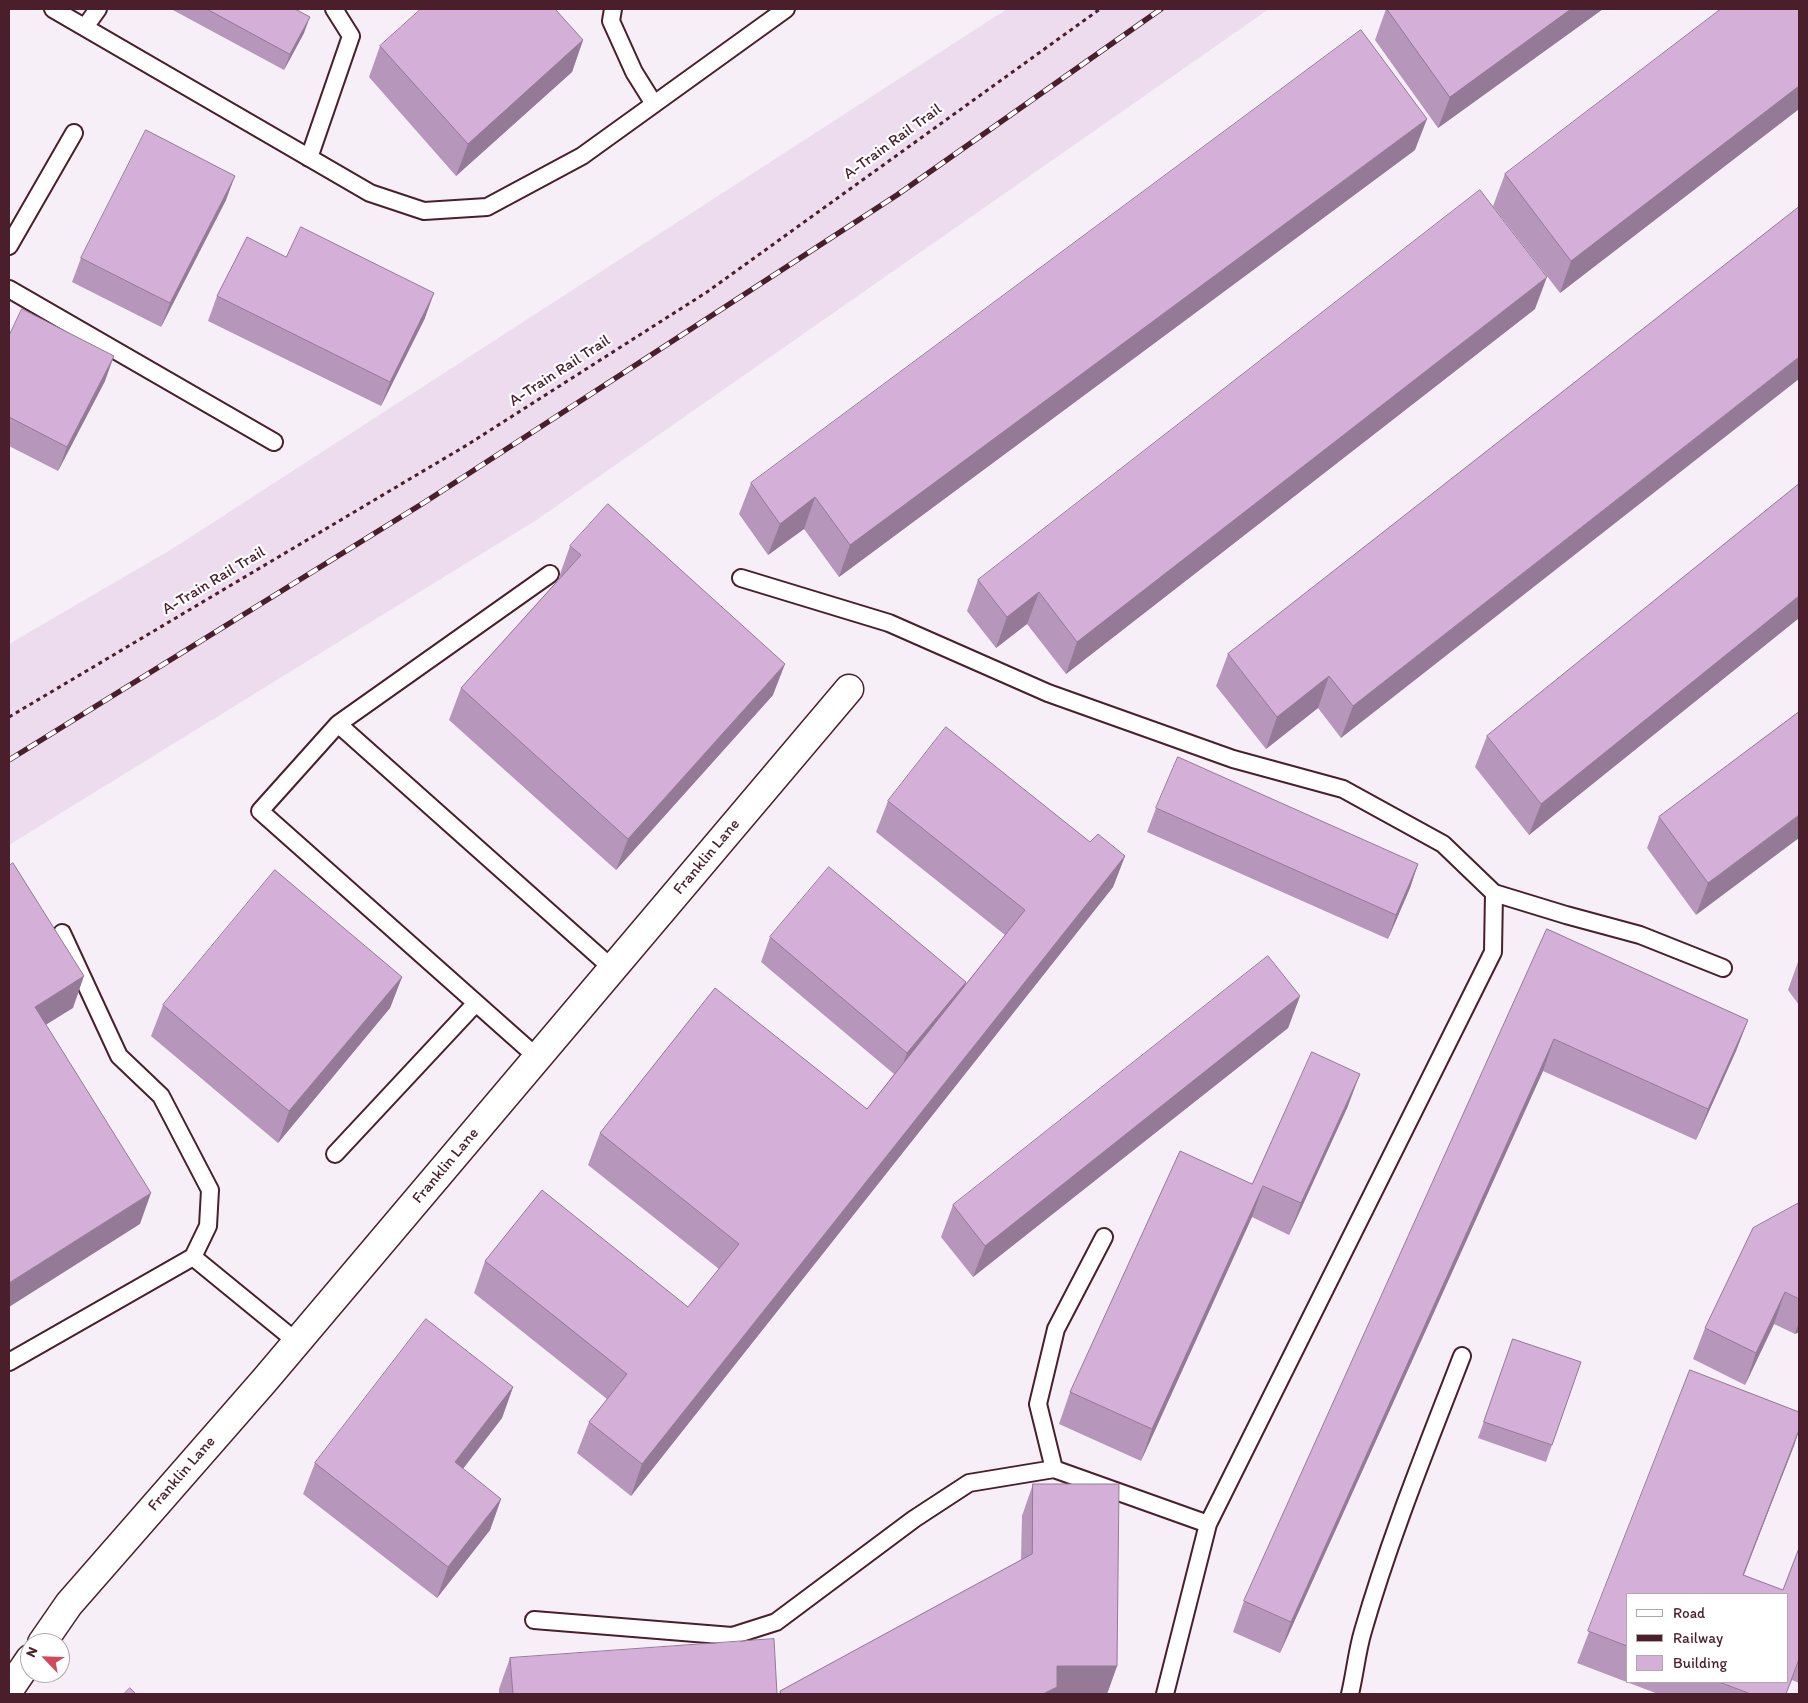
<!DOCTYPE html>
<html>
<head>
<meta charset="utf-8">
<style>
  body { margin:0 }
  #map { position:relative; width:1808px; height:1703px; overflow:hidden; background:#f6eff7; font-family:Itim,sans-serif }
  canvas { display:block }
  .frame { position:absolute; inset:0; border:10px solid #4a1f2b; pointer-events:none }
  .legend { position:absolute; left:1626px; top:1593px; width:162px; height:90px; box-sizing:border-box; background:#fff; border:1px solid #b7a5aa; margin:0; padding:6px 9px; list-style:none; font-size:15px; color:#4a1f2b }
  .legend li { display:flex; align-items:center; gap:10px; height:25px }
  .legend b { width:25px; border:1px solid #b7a5aa }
  .north { position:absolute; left:20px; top:1633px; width:50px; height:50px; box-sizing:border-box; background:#fff; border:1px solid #b7a5aa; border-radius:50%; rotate:294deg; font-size:14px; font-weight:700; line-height:20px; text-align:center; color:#4a1f2b }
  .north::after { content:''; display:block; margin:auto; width:18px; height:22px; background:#d1495b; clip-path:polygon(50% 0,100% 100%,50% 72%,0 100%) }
</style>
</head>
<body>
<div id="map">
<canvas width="1808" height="1703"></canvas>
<div class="frame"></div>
<ul class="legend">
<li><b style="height:6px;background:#fff"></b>Road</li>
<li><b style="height:6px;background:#4a1f2b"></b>Railway</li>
<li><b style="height:14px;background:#d4afd8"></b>Building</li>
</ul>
<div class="north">N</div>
</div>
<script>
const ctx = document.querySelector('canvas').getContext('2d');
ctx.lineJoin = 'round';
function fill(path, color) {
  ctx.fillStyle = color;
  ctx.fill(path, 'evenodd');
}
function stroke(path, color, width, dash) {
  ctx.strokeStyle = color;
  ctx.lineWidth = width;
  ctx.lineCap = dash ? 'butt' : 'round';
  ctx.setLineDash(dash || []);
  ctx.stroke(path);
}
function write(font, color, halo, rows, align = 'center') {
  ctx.font = font + ' Itim,sans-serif';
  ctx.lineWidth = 4.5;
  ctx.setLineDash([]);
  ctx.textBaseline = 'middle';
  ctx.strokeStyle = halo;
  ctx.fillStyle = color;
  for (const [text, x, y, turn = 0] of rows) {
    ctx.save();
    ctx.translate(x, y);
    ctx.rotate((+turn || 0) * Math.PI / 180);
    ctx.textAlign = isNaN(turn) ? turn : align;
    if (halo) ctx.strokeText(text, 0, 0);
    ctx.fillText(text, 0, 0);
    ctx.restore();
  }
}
const built = new Path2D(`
  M1007,9h262l-731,510 -529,326v-201l163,-95z`);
const path = new Path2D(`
  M9,717l458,-272 240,-153 393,-283`);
const service = new Path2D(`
  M53,9l317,184 54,18 63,-4 95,-51 204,-147
  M613,9l-2,12 23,51 20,32
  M85,27l13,-18
  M309,158l42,-122 -17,-27
  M9,246l65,-113
  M9,289l265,153
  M550,574l-212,150 275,245
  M741,578l148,45 159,70 185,66 110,30 100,55 51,49 -1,59 -285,572 -43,170
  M338,724l-78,87 278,247
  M1494,893l72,22 74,20 83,33
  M62,933l57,123 42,40 49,94 -2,36 -15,31
  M335,1154l141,-151
  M9,1362l184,-105 104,85
  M1054,1469l-16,-65 18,-75 48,-92
  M534,1620l198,16 44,-14 138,-103 55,-36 85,-14 154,55
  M1350,1694c5,-21 7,-43 13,-63 27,-94 64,-184 99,-275`);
const minor = new Path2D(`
  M42,1643l27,-39 195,-223 585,-692
  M9,1690l21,-31`);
const rail = new Path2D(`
  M9,760l416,-258 472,-307 264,-186`);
const wall = new Path2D(`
  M171,9h124l9,24 -20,37z
  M1386,9h217l-165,119 -63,-88z
  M1799,9v100l-239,184 -67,-87 12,-32z
  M583,40l-11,32 -116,104 -87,-99 11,-31z
  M1415,150l-576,427 -35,-48 -36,26 -29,-41 12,-31z
  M226,200l-65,127 -89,-45 9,-24z
  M1799,207l-458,531 -23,-30 -52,41 -50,-63 12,-32z
  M286,257l139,61 -44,88 -173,-85 9,-25z
  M1535,309l-469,365 -39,-50 -31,24 -29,-37 11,-31z
  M9,336l96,45 -47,90 -49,-25z
  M1799,484v134l-270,217 -54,-68 12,-31z
  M570,546l203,149 -157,175 -167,-150 12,-32 99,-110 -1,-1z
  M1799,712l-103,203 -49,-67 12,-31z
  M888,801l202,41 35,14 -12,31 -482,609 -54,-43 12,-31 18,-23 -133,-106 11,-32 203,46 31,-38 -131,-104 12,-32 267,-24 27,-35 -133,-112 9,-25 196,45 -1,3 40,-50 -129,-103z
  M1156,808l262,56 -8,24 -22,51 -241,-107z
  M1547,929l201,91 -12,31 -40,89 -153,-69 -263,582 -47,-21 11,-31z
  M1799,959v46l-11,-15z
  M402,977l-12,31 -112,135 -127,-107 12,-31z
  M1300,996l-12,32 -315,249 -32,-40 12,-32z
  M1348,1106l-59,129 -37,-18 -111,244 -82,-37 11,-32 182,-208z
  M1799,1203v129l-4,2 -21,-10 -29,61 -52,-26 12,-31z
  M1513,1339l68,23 -35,100 -68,-24z
  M1690,1370l109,42v19l-55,144 39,15 16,-42v135l-7,-3 -6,14h-128l-81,-31zM1627,1594h160v88h-160z
  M513,1387l-11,31 -39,51 38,30 -11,31 -53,68 -134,-104 12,-31z
  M1033,1484l84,182 -10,28h-328l1,-3 241,-131 1,-44z
  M510,1658l267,36h-278v-5z`);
const shadedWall = new Path2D(`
  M1571,9h32l-165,119 12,-31z
  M310,17l-6,16 -20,37 6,-16z
  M583,40l-11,32 -116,104 12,-32z
  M1799,86v23l-239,184 11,-32z
  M1427,119l-12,31 -576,427 11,-32z
  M235,176l-9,24 -65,127 9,-24z
  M1547,277l-12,32 -469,365 11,-32z
  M434,293l-9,25 -44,88 9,-24z
  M114,356l-9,25 -47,90 9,-24z
  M1799,357v22l-458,359 12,-32z
  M815,497l-11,32 -36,26 12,-31z
  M1039,592l-12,32 -31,24 11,-31z
  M1799,596v22l-270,217 12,-31z
  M785,664l-12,31 -157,175 12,-31z
  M1329,676l-11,32 -52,41 11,-32z
  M1799,815v23l-103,77 12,-32z
  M1125,856l-12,31 -482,609 11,-32z
  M1418,864l-8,24 -22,51 8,-24z
  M84,976l-11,32 -50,31 12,-32z
  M402,977l-12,31 -112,135 11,-32z
  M966,982l-9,24 -59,72 9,-25z
  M1300,996l-12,32 -315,249 12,-31z
  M1748,1020l-12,31 -40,89 12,-31z
  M1554,1039l-11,32 -263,582 11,-31z
  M1360,1074l-12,32 -59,129 12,-32z
  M1263,1186l-11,31 -111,244 11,-32z
  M151,1193l-11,31 -131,83v-24z
  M1785,1292l-11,32 -29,61 11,-32z
  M1799,1322v10l-4,2z
  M513,1387l-11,31 -59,76 12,-32z
  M1799,1430l-5,16 -58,148 7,-19z
  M501,1499l-11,31 -53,68 11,-31z
  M1057,1666h60l-10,28h-64z`);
const building = new Path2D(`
  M207,9h88l15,8 -20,37z
  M421,9h134l28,31 -115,104 -88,-98z
  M1387,9h184l-121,88z
  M1721,9h78v77l-228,175 -66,-87z
  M1361,30l66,89 -577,426 -35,-48 -35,27 -29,-41z
  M146,130l89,46 -65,127 -89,-45z
  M1480,190l67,87 -470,365 -38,-50 -32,25 -29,-37z
  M1799,207v150l-446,349 -24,-30 -52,41 -49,-63z
  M301,227l133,66 -44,89 -173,-86 30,-59 39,20z
  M22,309l92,47 -47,91 -58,-30v-81z
  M1799,484v112l-258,208 -54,-68z
  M608,504l177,160 -157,175 -167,-151 120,-133 -11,-9z
  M1799,712v103l-91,68 -49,-66z
  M946,727l144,115 8,-8 27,22 -483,608 -53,-42 38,-48 -142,-113 57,-71 146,117 51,-63 -139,-111 115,-145 152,121 158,-199 -137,-109z
  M1178,757l240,107 -22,51 -240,-107z
  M13,863l71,113 -49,31 116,186 -142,90v-417z
  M829,867l137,115 -59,71 -137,-116z
  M275,870l127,107 -113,134 -126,-106z
  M1547,929l201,91 -40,89 -154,-70 -263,583 -47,-21z
  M1268,956l32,40 -315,250 -32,-41z
  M1312,1052l48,22 -59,129 -38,-17 -111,243 -82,-37 110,-241 72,33z
  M1799,1203v96l-14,-7 -29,61 -51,-25 48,-100z
  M426,1319l87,68 -58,75 46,37 -53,68 -133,-104z
  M1513,1339l68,23 -29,83 -68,-23z
  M1690,1370l109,42v18l-56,145 40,15 16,-42v111l-13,35h-35l-32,-12h68v-88h-160v52l-39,-15z
  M1033,1484h86l-2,182h-60v21l-14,7h-262l-1,-3 252,-137z
  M774,1639l3,55h-264l-3,-36z
  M130,1688l6,6h-12z`);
const streetNames = [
  ["A-Train Rail Trail",893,142,-36],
  ["A-Train Rail Trail",560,371,-33],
  ["A-Train Rail Trail",214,581,-31],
  ["Franklin Lane",707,857,-50],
  ["Franklin Lane",446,1166,-50],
  ["Franklin Lane",182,1474,-49]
];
fill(built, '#ecdcee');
stroke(service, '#4a1f2b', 20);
stroke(minor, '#4a1f2b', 31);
stroke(path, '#4a1f2b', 3, [4, 4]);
stroke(service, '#fff', 16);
stroke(minor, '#fff', 28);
stroke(rail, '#4a1f2b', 5.5);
stroke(rail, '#fff', 4, [11]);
fill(wall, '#b696ba');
fill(shadedWall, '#947a97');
fill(building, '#d4afd8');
stroke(building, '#947a97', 1);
write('16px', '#4a1f2b', '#fff', streetNames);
</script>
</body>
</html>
